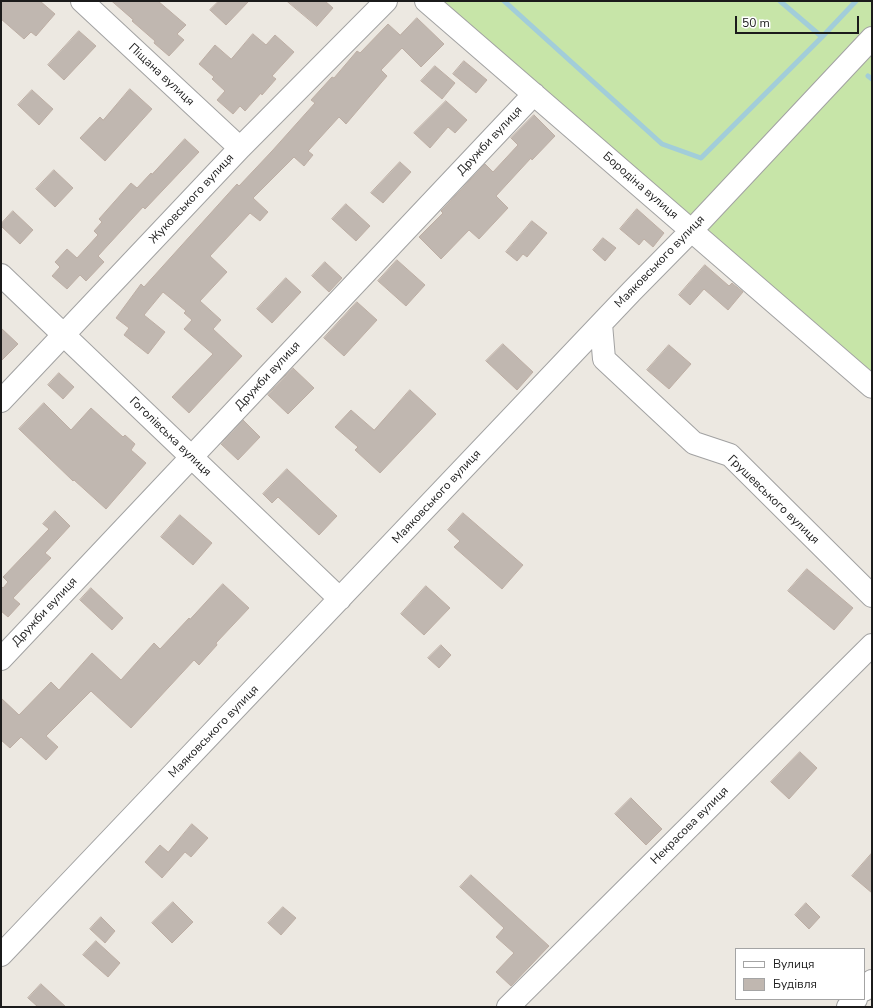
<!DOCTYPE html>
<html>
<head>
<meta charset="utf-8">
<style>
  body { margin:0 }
  #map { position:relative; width:873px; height:1008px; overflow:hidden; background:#ece8e1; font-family:"Nunito Sans",sans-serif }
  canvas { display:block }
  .frame { position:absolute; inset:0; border:2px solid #1b1b1b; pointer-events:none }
  .legend { position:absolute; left:735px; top:948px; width:130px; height:52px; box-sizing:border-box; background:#fff; border:1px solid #a4a4a4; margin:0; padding:5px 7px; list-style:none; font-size:12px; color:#1b1b1b }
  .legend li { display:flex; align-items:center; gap:8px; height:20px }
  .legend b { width:20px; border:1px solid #a4a4a4 }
  .scale { position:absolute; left:735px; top:16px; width:124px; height:18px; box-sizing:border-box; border:2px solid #1b1b1b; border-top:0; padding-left:5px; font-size:12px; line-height:14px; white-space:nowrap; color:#1b1b1b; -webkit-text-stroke:3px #fff; paint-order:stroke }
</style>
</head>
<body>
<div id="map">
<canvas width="873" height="1008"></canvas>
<div class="frame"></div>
<ul class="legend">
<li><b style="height:5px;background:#fff"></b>Вулиця</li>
<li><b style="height:11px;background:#c0b7b0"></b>Будівля</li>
</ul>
<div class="scale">50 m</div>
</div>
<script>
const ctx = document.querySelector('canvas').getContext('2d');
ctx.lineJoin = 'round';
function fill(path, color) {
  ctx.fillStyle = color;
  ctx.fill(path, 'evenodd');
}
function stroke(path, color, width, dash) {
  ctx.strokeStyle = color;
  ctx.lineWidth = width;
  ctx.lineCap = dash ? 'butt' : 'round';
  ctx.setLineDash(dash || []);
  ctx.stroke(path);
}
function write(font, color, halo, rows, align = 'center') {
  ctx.font = font + ' "Nunito Sans",sans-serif';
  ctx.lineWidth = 3;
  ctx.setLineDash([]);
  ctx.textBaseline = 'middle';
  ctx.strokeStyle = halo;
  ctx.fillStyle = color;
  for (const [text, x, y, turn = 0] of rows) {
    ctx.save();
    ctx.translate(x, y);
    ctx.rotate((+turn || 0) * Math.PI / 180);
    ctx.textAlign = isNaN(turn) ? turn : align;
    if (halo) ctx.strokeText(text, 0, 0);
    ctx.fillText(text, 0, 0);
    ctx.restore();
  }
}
const grass = new Path2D(`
  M426,1h446v33l-181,192z
  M872,41v342l-177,-154z`);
const stream = new Path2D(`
  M504,1l158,143 39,14 121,-121 34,-36
  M780,1l42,36
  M868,76l4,3`);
const building = new Path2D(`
  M1,1h39l15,13 -19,22 -5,-4 -7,7 -23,-20z
  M112,1h46l28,24 -9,9 7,6 -15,16 -15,-13 1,-2 -23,-20 1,-1z
  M219,1h30l-23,24 -16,-15z
  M287,1h38l8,7 -16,18z
  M417,18l27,26 -23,23 -19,-19 -21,22 6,6 -41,48 -7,-7 -31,34 5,4 -9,11 -10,-9 -41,41 15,14 -8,9 -10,-8 -40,43 17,16 -27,29 21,19 -8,9 29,27 -53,57 -17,-16 41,-43 -29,-25 8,-9 -8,-7 2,-2 -23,-19 -19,23 21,17 -17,22 -24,-19 5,-7 -13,-10 25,-34 3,3 93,-103 2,2 33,-35 43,-48 -4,-3 21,-23 2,1 23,-27 3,2 28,-29 12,11z
  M79,31l17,15 -32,34 -16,-15z
  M253,34l13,11 9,-10 19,17 -22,24 4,3 -14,16 -1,-2 -16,18 -5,-5 -7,8 -16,-14 8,-9 -13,-12 2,-2 -15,-13 16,-19 16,14z
  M464,61l23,19 -11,13 -23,-19z
  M435,66l20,17 -13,16 -21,-18z
  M130,89l22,20 -47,52 -25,-23 20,-21 3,3z
  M32,90l21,19 -14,16 -21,-20z
  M446,101l21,19 -12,13 -7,-6 -18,21 -16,-15z
  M534,115l21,21 -23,24 -1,-2 -35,38 12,12 -29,31 -10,-9 -28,29 -22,-22 24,-24 -2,-2 44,-47 8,8 25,-27 -7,-7z
  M185,139l14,13 -54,57 -2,-2 -45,49 6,6 -18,19 -6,-6 -13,14 -15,-13 8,-9 -5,-5 12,-13 10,9 21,-23 -4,-4 8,-9 -3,-3 32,-36 6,5 14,-15 1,1z
  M400,162l11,10 -28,31 -12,-10z
  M54,170l19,18 -18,19 -19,-18z
  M346,204l24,22 -14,15 -24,-22z
  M637,209l27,24 -11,14 -9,-8 -5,6 -19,-16z
  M13,211l20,19 -13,14 -19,-18v-2z
  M532,221l15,12 -20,24 -4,-3 -6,7 -11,-9z
  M603,238l13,10 -11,13 -12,-11z
  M397,260l28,25 -19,21 -28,-25z
  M325,262l17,16 -13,14 -17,-16z
  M705,265l24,21 3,-3 11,9 -15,18 -24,-21 -14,16 -11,-10z
  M286,278l15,14 -29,31 -15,-14z
  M357,302l20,18 -33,36 -20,-18z
  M1,328l17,16 -17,17z
  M503,344l30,28 -16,18 -31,-29z
  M669,345l22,19 -22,25 -22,-19z
  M293,368l21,20 -26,26 -20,-19z
  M59,373l15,14 -11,12 -15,-14z
  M410,390l26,24 -56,59 -25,-23 3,-3 -23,-20 16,-17 23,20z
  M44,403l27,27 20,-22 32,29 2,-2 10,9 -4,6 15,13 -40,46 -32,-29 -1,1 -54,-52z
  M243,420l17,17 -22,23 -17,-16z
  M287,469l50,47 -18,19 -41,-38 -6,6 -9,-9z
  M55,511l15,15 -25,27 6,5 -38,40 7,6 -12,13 -7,-6v-25l2,2 5,-6 -5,-5 46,-48 -6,-5z
  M463,513l60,52 -21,24 -48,-42 6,-6 -12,-11z
  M180,515l32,28 -19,22 -32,-28z
  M807,569l46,39 -19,22 -46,-39z
  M223,584l26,24 -33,35 1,2 -18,20 -5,-5 -63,68 -40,-37 -45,45 12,11 -12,13 -25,-23 -11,11 -9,-8v-42l18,17 32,-33 8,8 33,-37 29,27 33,-37 6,6 29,-31 1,1z
  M426,586l24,22 -26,27 -23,-21z
  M91,588l32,30 -11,12 -32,-30z
  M441,645l10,10 -12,13 -11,-10z
  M800,752l17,16 -28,31 -18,-17z
  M631,798l31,31 -16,16 -31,-31z
  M192,824l16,14 -17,19 -6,-5 -23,26 -17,-16 15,-17 8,7z
  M872,853v40l-20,-17z
  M471,875l78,71 -38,40 -15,-14 18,-19 -18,-16 8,-9 -44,-41z
  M173,902l20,20 -21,21 -20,-20z
  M806,903l14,14 -11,12 -14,-14z
  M283,907l13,11 -15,17 -13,-12z
  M101,917l14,14 -10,12 -15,-14z
  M96,941l24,22 -12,14 -25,-22z
  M41,984l25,23h-28l-10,-9z`);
const minor = new Path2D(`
  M82,1l158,147
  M426,1l446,386
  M1,275l339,324
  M601,324l3,35 90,84 36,12 142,141
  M1,401l239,-253 146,-147
  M1,659l533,-565
  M1,955l631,-664 60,-61 180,-192
  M864,990l8,-9
  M508,1007l364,-362
  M848,1007l8,-8`);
const streetNames = [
  ["Піщана вулиця",161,75,43],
  ["Дружби вулиця",490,141,-47],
  ["Бородіна вулиця",640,186,41],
  ["Жуковського вулиця",192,199,-47],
  ["Маяковського вулиця",660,262,-46],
  ["Дружби вулиця",268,376,-47],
  ["Гоголівська вулиця",170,437,44],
  ["Маяковського вулиця",437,497,-47],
  ["Грушевського вулиця",773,500,44],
  ["Дружби вулиця",45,612,-47],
  ["Маяковського вулиця",214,732,-46],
  ["Некрасова вулиця",690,826,-45]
];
fill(grass, '#c7e5a8');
stroke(stream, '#a2cdd9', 5);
fill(building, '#c0b7b0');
stroke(building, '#bdaea4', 1);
stroke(minor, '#a2a2a2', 24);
stroke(minor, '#fff', 22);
write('12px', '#1b1b1b', '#fff', streetNames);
</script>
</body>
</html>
